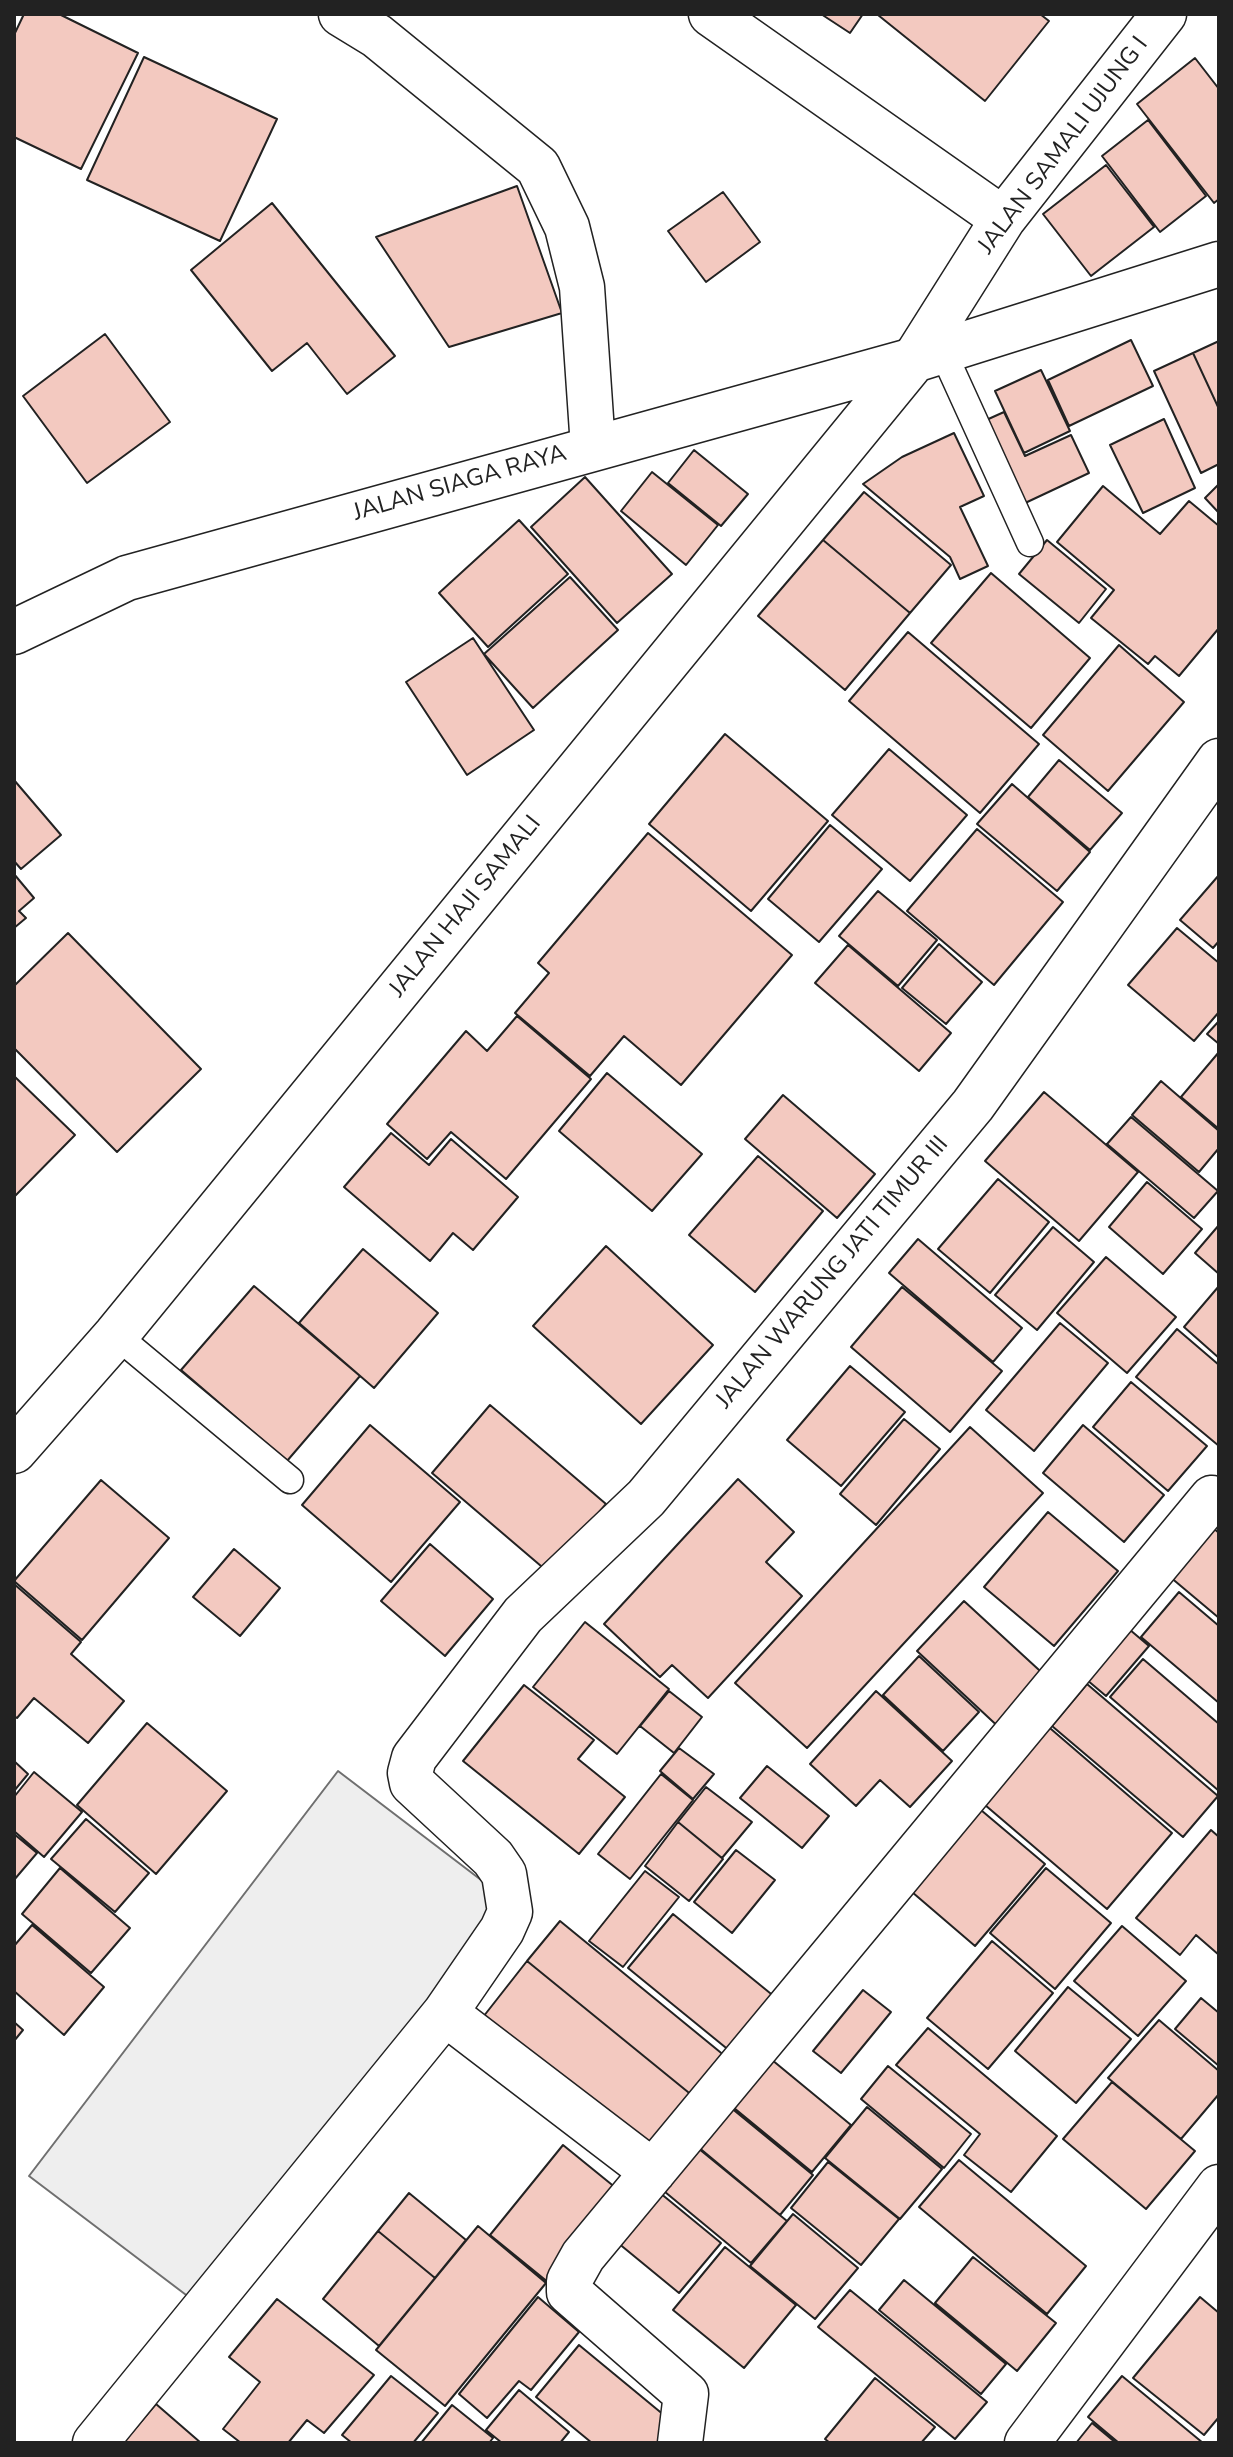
<!DOCTYPE html>
<html>
<head>
<meta charset="utf-8">
<style>
  body { margin:0 }
  #map { position:relative; width:1233px; height:2457px; overflow:hidden; background:#fff; font-family:"Nunito Sans",sans-serif }
  canvas { display:block }
  .frame { position:absolute; inset:0; border:16px solid #222; pointer-events:none }
</style>
</head>
<body>
<div id="map">
<canvas width="1233" height="2457"></canvas>
<div class="frame"></div>
</div>
<script>
const ctx = document.querySelector('canvas').getContext('2d');
ctx.lineJoin = 'round';
function fill(path, color) {
  ctx.fillStyle = color;
  ctx.fill(path, 'evenodd');
}
function stroke(path, color, width, dash) {
  ctx.strokeStyle = color;
  ctx.lineWidth = width;
  ctx.lineCap = dash ? 'butt' : 'round';
  ctx.setLineDash(dash || []);
  ctx.stroke(path);
}
function write(font, color, halo, rows, align = 'center') {
  ctx.font = font + ' "Nunito Sans",sans-serif';
  ctx.lineWidth = 6;
  ctx.setLineDash([]);
  ctx.textBaseline = 'middle';
  ctx.strokeStyle = halo;
  ctx.fillStyle = color;
  for (const [text, x, y, turn = 0] of rows) {
    ctx.save();
    ctx.translate(x, y);
    ctx.rotate((+turn || 0) * Math.PI / 180);
    ctx.textAlign = isNaN(turn) ? turn : align;
    if (halo) ctx.strokeText(text, 0, 0);
    ctx.fillText(text, 0, 0);
    ctx.restore();
  }
}
const green = new Path2D(`
  M338,1771l172,131 -308,405 -173,-131z`);
const building = new Path2D(`
  M24,14h35l79,39 -57,116 -67,-32v-102z
  M821,14h42l-13,19z
  M1040,14l9,7 -64,80 -107,-86z
  M144,57l133,62 -57,122 -133,-61z
  M1195,58l24,31v110l-5,4 -77,-99z
  M1148,120l58,76 -46,36 -58,-76z
  M1106,165l48,62 -63,49 -48,-62z
  M517,186l45,127 -113,34 -73,-110z
  M723,192l37,50 -54,40 -38,-51z
  M272,203l123,153 -48,38 -40,-51 -35,28 -81,-101z
  M105,334l65,88 -83,61 -64,-87z
  M1131,340l22,46 -84,40 -21,-46z
  M1219,341v68l-26,-56z
  M1193,353l26,56v55l-18,9 -47,-102z
  M1041,370l29,61 -46,22 -29,-62z
  M1004,412l21,44 46,-21 18,38 -66,31 -39,-83z
  M1164,419l31,69 -52,25 -33,-68z
  M954,433l30,63 -24,11 28,59 -28,13 -10,-22 -87,-73 39,-27z
  M694,450l54,44 -27,32 -53,-43z
  M652,472l66,53 -32,40 -65,-54z
  M585,477l87,97 -55,49 -86,-96z
  M1219,484v29l-14,-15z
  M1103,486l57,48 29,-33 30,25v102l-40,48 -24,-20 -7,8 -57,-46 23,-28 -57,-48z
  M864,492l87,73 -41,48 -87,-73z
  M519,520l49,54 -80,73 -49,-54z
  M823,540l87,73 -65,77 -87,-74z
  M1047,540l59,49 -27,34 -60,-49z
  M991,573l99,85 -59,70 -100,-85z
  M570,577l48,53 -85,78 -49,-54z
  M908,632l131,112 -59,69 -131,-112z
  M473,638l61,92 -67,45 -61,-93z
  M1119,645l65,57 -76,89 -65,-56z
  M725,734l103,87 -77,90 -102,-87z
  M889,749l78,66 -57,66 -78,-66z
  M1059,760l63,53 -32,37 -62,-53z
  M14,780l47,55 -40,34 -7,-8z
  M1012,784l78,68 -33,39 -80,-67z
  M830,825l52,44 -63,73 -51,-43z
  M977,829l86,73 -69,83 -87,-74z
  M648,833l144,122 -111,130 -57,-49 -34,40 -75,-63 34,-40 -11,-10z
  M14,874l20,24 -15,13 7,7 -12,10z
  M1219,875v66l-6,7 -33,-28z
  M878,891l59,49 -39,46 -59,-50z
  M1177,928l42,35v49l-25,29 -66,-56z
  M68,933l133,136 -84,83 -103,-104v-62z
  M939,944l43,38 -36,42 -44,-36z
  M848,945l103,88 -32,38 -104,-88z
  M517,1016l74,63 -85,100 -55,-47 -24,27 -40,-35 79,-93 21,20z
  M1219,1021v23l-12,-10z
  M1219,1052v77l-38,-32z
  M607,1073l95,81 -50,57 -93,-80z
  M14,1076l61,59 -61,62z
  M1161,1081l58,50v17l-20,24 -67,-57z
  M1044,1092l94,80 -59,69 -94,-80z
  M783,1095l92,79 -38,44 -92,-79z
  M1131,1117l87,74 -24,27 -87,-74z
  M391,1133l38,32 22,-26 67,58 -45,53 -20,-17 -23,28 -86,-74z
  M758,1156l65,55 -68,81 -66,-57z
  M998,1179l51,43 -59,71 -52,-44z
  M1147,1182l55,47 -39,45 -54,-47z
  M1219,1225v49l-24,-21z
  M1053,1227l41,35 -57,68 -42,-35z
  M918,1239l104,89 -29,34 -104,-89z
  M606,1246l107,99 -72,79 -108,-98z
  M363,1249l75,64 -64,75 -75,-65z
  M1106,1257l70,60 -49,56 -70,-60z
  M254,1286l106,90 -73,85 -106,-91z
  M1219,1286v72l-35,-31z
  M902,1287l100,84 -52,61 -99,-85z
  M1060,1323l48,40 -74,88 -48,-41z
  M1177,1329l42,36v81l-83,-69z
  M850,1366l55,46 -64,74 -54,-46z
  M1131,1382l76,64 -39,45 -75,-64z
  M490,1405l116,99 -58,68 -116,-99z
  M904,1419l36,30 -64,76 -36,-31z
  M370,1425l90,77 -69,80 -89,-77z
  M1083,1425l81,70 -40,47 -81,-69z
  M970,1427l73,66 -236,255 -72,-65z
  M738,1479l56,53 -28,30 36,34 -94,102 -36,-33 -12,12 -56,-53z
  M101,1480l68,58 -87,102 -68,-59z
  M1048,1512l70,59 -64,75 -70,-59z
  M1205,1521l14,12v85l-56,-47z
  M430,1544l63,55 -48,57 -64,-55z
  M234,1549l46,39 -40,48 -47,-39z
  M14,1584l67,58 -10,12 53,47 -36,42 -54,-45 -17,20 -3,-2z
  M1179,1592l40,34v77l-78,-66z
  M964,1601l87,80 -47,51 -87,-81z
  M1116,1618l33,28 -43,50 -32,-27z
  M585,1622l84,67 -52,65 -84,-67z
  M919,1656l60,56 -36,39 -60,-56z
  M1143,1659l76,65v67l-109,-94z
  M1087,1684l131,112 -35,41 -131,-111z
  M524,1685l70,55 -16,19 47,38 -46,57 -116,-93z
  M669,1691l33,26 -28,36 -34,-27z
  M876,1691l76,70 -42,46 -30,-27 -24,26 -46,-42z
  M147,1723l80,68 -71,83 -79,-69z
  M1044,1723l128,110 -65,76 -129,-110z
  M679,1748l35,26 -21,25 -33,-28z
  M14,1761l14,13 -14,17z
  M767,1766l62,50 -27,32 -62,-50z
  M34,1772l48,40 -38,45 -30,-26v-34z
  M661,1774l32,26 -63,79 -32,-25z
  M706,1787l46,35 -30,36 -44,-36z
  M975,1805l70,59 -70,82 -70,-60z
  M86,1819l63,54 -34,39 -64,-53z
  M678,1822l45,37 -34,42 -44,-35z
  M1211,1830l8,7v118l-23,-20 -16,20 -44,-37z
  M14,1834l23,19 -23,27z
  M736,1850l39,30 -43,53 -38,-31z
  M60,1868l70,60 -39,45 -69,-59z
  M1046,1868l65,55 -56,66 -65,-56z
  M645,1871l34,26 -56,70 -34,-26z
  M673,1914l108,88 -45,54 -108,-88z
  M560,1921l171,140 -32,40 -172,-140z
  M32,1925l72,62 -40,48 -50,-44v-45z
  M1122,1926l64,55 -48,55 -64,-55z
  M992,1941l61,52 -65,76 -61,-51z
  M527,1961l172,140 -52,60 -171,-135z
  M1068,1987l63,52 -55,64 -61,-52z
  M863,1990l28,22 -50,61 -28,-22z
  M1201,1998l18,15v53l-44,-37z
  M1159,2020l60,51v23l-38,45 -73,-61z
  M14,2022l9,8 -9,11z
  M928,2028l129,108 -46,56 -47,-37 16,-21 -84,-69z
  M766,2055l85,70 -39,47 -84,-69z
  M888,2066l83,68 -27,34 -83,-69z
  M1112,2082l83,69 -49,58 -83,-70z
  M730,2107l83,68 -33,40 -83,-69z
  M867,2107l75,62 -42,50 -75,-61z
  M693,2144l94,77 -36,42 -92,-76z
  M563,2145l64,52 -73,90 -64,-52z
  M959,2160l127,106 -39,48 -128,-107z
  M828,2162l71,57 -38,46 -70,-57z
  M654,2188l67,55 -42,50 -67,-55z
  M409,2193l57,47 -31,38 -57,-47z
  M793,2214l65,54 -43,51 -65,-53z
  M478,2226l68,57 -101,123 -69,-56z
  M378,2231l57,47 -56,68 -56,-47z
  M725,2247l71,58 -52,63 -71,-58z
  M973,2257l83,66 -39,48 -82,-68z
  M904,2280l102,84 -25,30 -102,-84z
  M850,2290l137,112 -32,37 -137,-112z
  M538,2297l41,35 -48,58 -12,-9 -32,37 -28,-24z
  M1200,2297l19,16v104l-15,18 -71,-57z
  M277,2299l97,76 -50,58 -17,-13 -19,23h-47l-18,-14 37,-47 -31,-25z
  M579,2345l97,80 -15,18h-69l-56,-46z
  M391,2376l47,37 -25,30h-61l-10,-8z
  M1122,2376l81,67h-84l-31,-26z
  M875,2378l60,49 -14,16h-91l-5,-4z
  M519,2390l50,42 -9,11h-58l-16,-13z
  M156,2404l45,39h-78z
  M452,2405l41,33 -4,5h-68z
  M1092,2423l24,20h-40z`);
const lane = new Path2D(`
  M943,352l87,191
  M116,1335l174,145`);
const street = new Path2D(`
  M341,14l36,22 161,131 29,60 15,60 11,160
  M711,14l292,205
  M914,360l89,-141 161,-205
  M445,2013l208,159
  M95,2443l350,-430 57,-83 8,-18 -6,-38 -11,-16 -81,-75 -2,-10 4,-15 109,-143 123,-117 327,-393 246,-344
  M680,2443l6,-49 -117,-102v-11l14,-25 629,-758
  M1027,2443l192,-256`);
const secondary = new Path2D(`
  M14,632l113,-54 787,-218 305,-96
  M14,1451l102,-116 798,-975`);
const streetNames = [
  ["JALAN SAMALI UJUNG I",1064,146,-53],
  ["JALAN SIAGA RAYA",460,484,-16],
  ["JALAN HAJI SAMALI",466,907,-51],
  ["JALAN WARUNG JATI TIMUR III",833,1273,-50]
];
fill(green, '#eee');
stroke(green, '#6f6f6f', 2);
fill(building, '#f3c9c0');
stroke(building, '#222', 2);
stroke(lane, '#222', 29);
stroke(street, '#222', 47);
stroke(secondary, '#222', 47);
stroke(lane, '#fff', 26);
stroke(street, '#fff', 44);
stroke(secondary, '#fff', 44);
write('24px', '#222', '#fff', streetNames);
</script>
</body>
</html>
